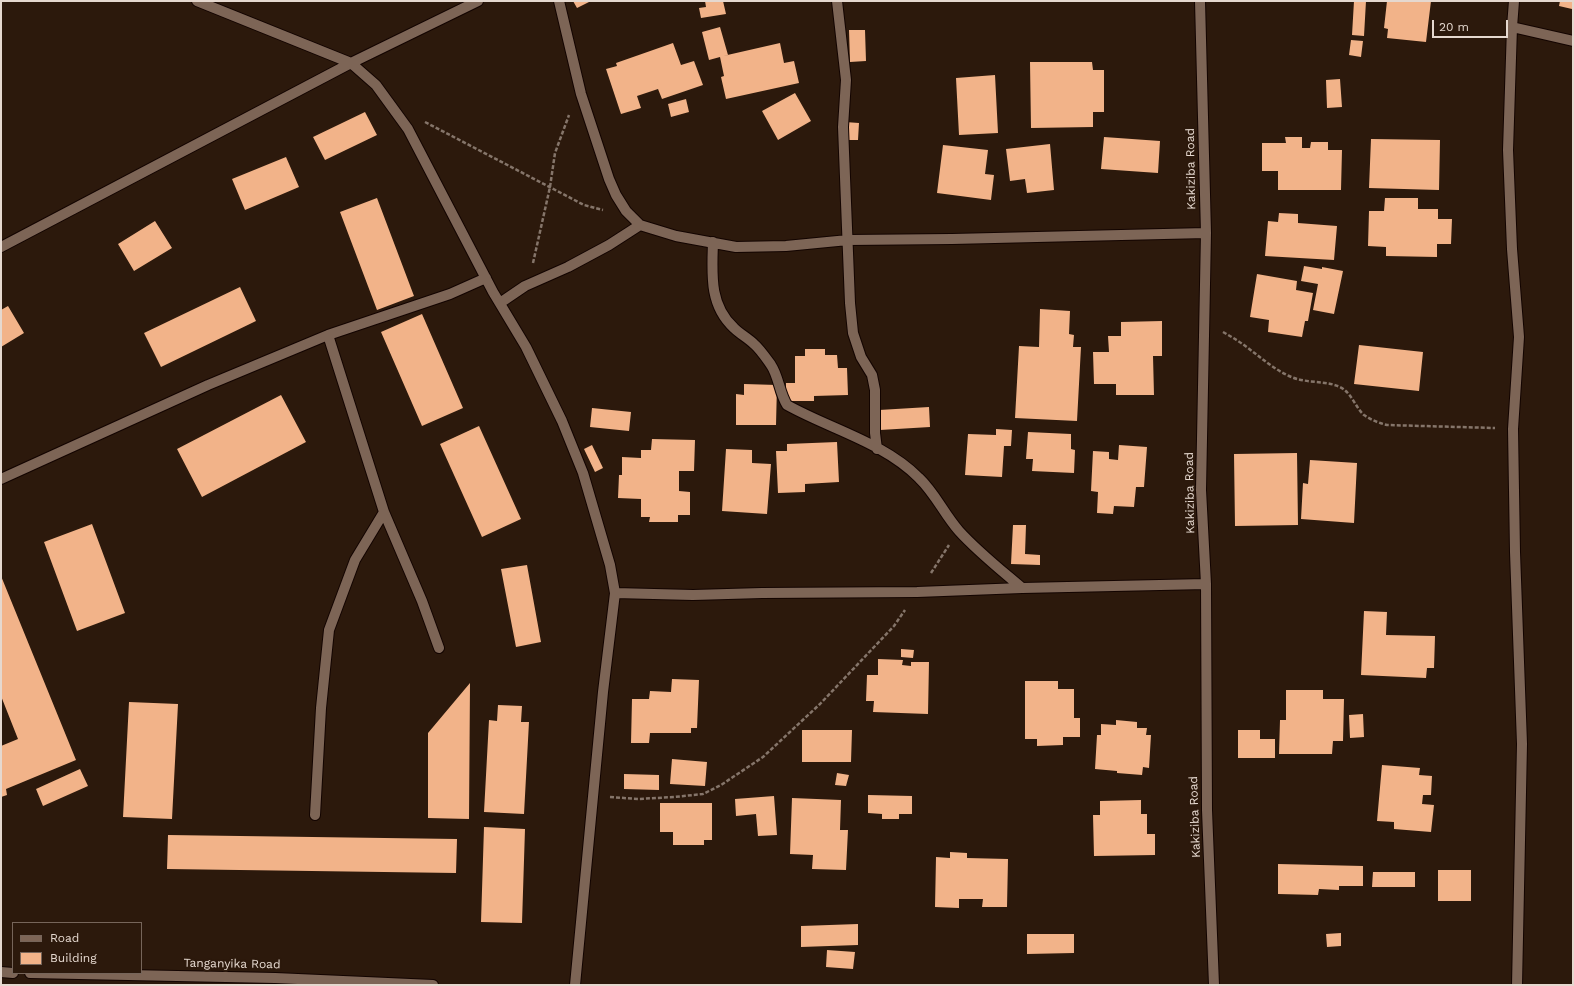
<!DOCTYPE html>
<html>
<head>
<meta charset="utf-8">
<style>
  body { margin:0 }
  #map { position:relative; width:1574px; height:986px; overflow:hidden; background:#2c190c; font-family:"Work Sans",sans-serif }
  canvas { display:block }
  .frame { position:absolute; inset:0; border:2px solid #e5d8cf; pointer-events:none }
  .legend { position:absolute; left:12px; top:922px; width:130px; height:52px; box-sizing:border-box; background:#2c190c; border:1px solid #76655a; margin:0; padding:5px 7px; list-style:none; font-size:12px; color:#e5d8cf }
  .legend li { display:flex; align-items:center; gap:8px; height:20px }
  .legend b { width:20px; border:1px solid #76655a }
  .scale { position:absolute; left:1432px; top:20px; width:76px; height:18px; box-sizing:border-box; border:2px solid #e5d8cf; border-top:0; padding-left:5px; font-size:12px; line-height:14px; white-space:nowrap; color:#e5d8cf; -webkit-text-stroke:3px #2c190c; paint-order:stroke }
</style>
</head>
<body>
<div id="map">
<canvas width="1574" height="986"></canvas>
<div class="frame"></div>
<ul class="legend">
<li><b style="height:5px;background:#7d6556"></b>Road</li>
<li><b style="height:11px;background:#f2b389"></b>Building</li>
</ul>
<div class="scale">20 m</div>
</div>
<script>
const ctx = document.querySelector('canvas').getContext('2d');
ctx.lineJoin = 'round';
function fill(path, color) {
  ctx.fillStyle = color;
  ctx.fill(path, 'evenodd');
}
function stroke(path, color, width, dash) {
  ctx.strokeStyle = color;
  ctx.lineWidth = width;
  ctx.lineCap = dash ? 'butt' : 'round';
  ctx.setLineDash(dash || []);
  ctx.stroke(path);
}
function write(font, color, halo, rows, align = 'center') {
  ctx.font = font + ' "Work Sans",sans-serif';
  ctx.lineWidth = 4;
  ctx.setLineDash([]);
  ctx.textBaseline = 'middle';
  ctx.strokeStyle = halo;
  ctx.fillStyle = color;
  for (const [text, x, y, turn = 0] of rows) {
    ctx.save();
    ctx.translate(x, y);
    ctx.rotate((+turn || 0) * Math.PI / 180);
    ctx.textAlign = isNaN(turn) ? turn : align;
    if (halo) ctx.strokeText(text, 0, 0);
    ctx.fillText(text, 0, 0);
    ctx.restore();
  }
}
const building = new Path2D(`
  M573,1h18l-14,7z
  M705,1h18l3,13 -25,4 -2,-10 7,-1z
  M1354,1h12l-2,35 -12,-1z
  M1387,1h44l-5,41 -39,-4 1,-9 -4,-1z
  M1560,1h13l-1,8 -13,-3z
  M720,27l8,28 -5,1 57,-13 4,20 10,-2 5,22 -73,16 -5,-22 3,-1 -4,-19 -11,3 -7,-28z
  M849,30h16l1,31 -16,1z
  M1351,40l12,1 -2,16 -12,-2z
  M673,43l8,22 13,-4 9,24 -41,14 -4,-10 -21,7 4,12 -20,6 -15,-45 11,-3 -1,-3z
  M1030,62h62l1,8h11v42h-11v15l-62,1z
  M995,75l3,58 -39,2 -3,-57z
  M1340,79l2,28 -15,1 -1,-28z
  M795,93l16,28 -33,19 -16,-29z
  M686,99l3,13 -18,5 -3,-13z
  M365,112l12,23 -52,25 -12,-23z
  M845,122l14,1 -1,17h-13z
  M1104,137l56,4 -2,32 -57,-4z
  M1285,137h17v11h8l1,-6h17v8h14l-1,40h-63v-19h-16v-28h24z
  M1371,139l69,1 -1,50 -70,-2z
  M1050,144l4,46 -27,3 -2,-14 -15,2 -4,-32z
  M943,145l45,5 -3,24 9,1 -3,25 -54,-7z
  M286,157l13,30 -54,23 -13,-31z
  M377,198l37,98 -37,14 -37,-98z
  M1385,198h33v11h20v10h14l-1,25h-14v13l-51,-1v-9l-18,-1 1,-35h15z
  M1279,213l19,1v9l39,3 -3,34 -69,-4 3,-35 10,1z
  M155,221l17,27 -38,23 -16,-27z
  M1304,266l18,3v-2l21,4 -9,43 -21,-4 5,-26 -17,-3z
  M1257,274l40,7 -1,9 17,3 -5,28h-3l-3,16 -34,-5 1,-12 -19,-3z
  M240,287l16,34 -95,46 -17,-34z
  M8,306l16,27 -23,14v-37z
  M1040,309l30,2 -1,23 5,1 -1,12h8l-4,74 -62,-3 4,-72 20,1z
  M422,314l41,94 -41,18 -41,-94z
  M1162,321v35h-9l1,39h-38v-11h-22l-1,-32h16l-1,-16h13v-14z
  M1359,345l64,7 -4,39 -65,-7z
  M805,349h20v6h12l1,13h9l1,27 -34,1v5h-28v-18h9v-27h10z
  M744,384l33,1 -1,40h-40v-31l8,1z
  M281,395l25,47 -104,55 -25,-48z
  M929,407l1,20 -50,3 -1,-20z
  M592,408l39,4 -2,19 -39,-4z
  M479,426l42,93 -39,18 -42,-93z
  M996,429l16,1 -1,16h-7l-2,31 -37,-2 3,-41 28,1z
  M1028,432l43,2v15l4,1 -1,23 -42,-2 1,-12h-7z
  M652,439l43,1 -1,31h-15v20l11,1v23h-12v7h-29l1,-5h-9v-18l-23,-1 1,-23h3v-18l19,1v-8h10z
  M837,442l2,40 -34,2v8l-27,1 -2,-42h11v-7z
  M592,445l11,23 -8,4 -11,-23z
  M1119,445l28,2 -3,40h-8l-2,20 -20,-1 -1,8 -16,-1 1,-21 -7,-1 2,-40 16,1v7l9,1z
  M726,449l26,1v13l19,1 -4,50 -45,-3z
  M1297,453l1,72 -63,1 -1,-72z
  M1310,460l47,3 -3,60 -53,-4 2,-36 5,1z
  M92,524l33,89 -48,18 -33,-89z
  M1013,525h13l-1,29 15,1v10l-29,-1z
  M527,565l14,77 -25,5 -15,-78z
  M1,576l75,184 -70,29 1,6 -6,2v-51l17,-7 -17,-43z
  M1364,611l23,1 -1,23 49,1 -1,32h-7l-1,10 -65,-3z
  M901,649l13,1 -1,8 -12,-1z
  M878,659l25,1 -1,5 9,1v-4h18l-1,52 -55,-2 1,-11h-8l1,-26h11z
  M672,679l27,1 -2,48h-6v5h-41l-1,10h-18l1,-44h17l1,-8 21,1z
  M1025,681h33v8h16v29h6v19h-17v8l-26,1v-7h-12z
  M470,683l-1,136 -41,-1v-85z
  M1286,690h37v9h21l-1,42h-10l-1,13h-53l1,-34h6z
  M129,702l49,2 -6,115 -49,-2z
  M498,705l24,1 -1,16h8l-5,92 -40,-2 5,-92 8,1z
  M1363,714l1,23 -14,1 -1,-23z
  M1116,720l21,2v6h10l-1,7h5l-2,33 -6,-1 -1,8 -25,-2v-2l-22,-2 2,-34h4v-11l15,1z
  M802,730h50l-1,32h-49z
  M1238,730h22v9h15v19h-37z
  M672,759l35,3 -2,24 -35,-2z
  M1382,765l38,3 -1,7 13,1 -1,19h-8l-1,9 12,1 -3,27 -37,-3v-7l-17,-1z
  M80,769l8,17 -45,20 -7,-17z
  M837,773l12,2 -3,11 -11,-1z
  M624,774l35,1v15l-35,-1z
  M868,795l44,1v18h-13v5h-17v-5l-14,-1z
  M774,796l3,39 -19,1 -2,-22 -20,2 -1,-17z
  M792,798l49,2 -1,30h8l-2,40 -34,-1 1,-14 -23,-1z
  M1141,800v14h6v20h8v21l-61,1 -1,-41h7v-14z
  M660,803h52v37h-8v5h-31v-13h-13z
  M484,827l41,2 -3,94 -41,-1z
  M168,835l289,4 -1,34 -289,-4z
  M950,852l17,1v5l41,1 -1,48h-25l1,-8h-24v9l-24,-1 1,-50 14,1z
  M1278,864l85,2v20h-24v4l-20,-1 -1,6 -40,-1z
  M1438,870h33v31h-33z
  M1373,872h42v15h-43z
  M858,924v21l-57,2v-21z
  M1341,933v13l-14,1 -1,-13z
  M1027,934h47v19l-47,1z
  M827,950l28,2 -2,17 -27,-2z`);
const path = new Path2D(`
  M425,122l159,83 19,5
  M533,263l17,-76 5,-34 14,-38
  M1223,332c7,4 14,8 21,13 15,11 28,23 45,31 17,8 36,4 51,11 12,6 15,20 24,28 7,5 15,8 23,10l108,3
  M931,573l18,-28
  M610,797l28,2 36,-2 29,-3 18,-9 42,-28 57,-53 74,-78 11,-16`);
const street = new Path2D(`
  M197,1l154,62 25,22 32,44 85,163 33,55 36,74 21,52 27,92 5,28 -12,99 -28,293
  M559,1l22,93 28,85 7,16 10,16 14,14 36,11 60,11 50,-1 62,-6 104,-1 254,-6
  M837,1l9,79 -3,47 7,176 3,30 8,24 11,18 3,15v43l2,16
  M1200,1l6,232 -5,257 5,94 1,226 7,175
  M1514,1l-2,26 -4,123 4,99 7,88 -6,92 2,123 7,192 -5,241
  M1512,27l61,14
  M713,242c-1,32 -4,63 21,86 6,6 14,10 20,16 6,5 12,14 17,21 8,12 8,27 16,40 43,24 96,37 132,73 16,15 25,36 40,53 19,21 42,39 63,57
  M1,247l350,-184 127,-62
  M500,303l25,-17 43,-19 41,-22 31,-20
  M328,335l56,177 38,89 17,47
  M1,479l207,-94 120,-50 122,-41 36,-16
  M615,593l78,2 69,-2 155,-1 105,-4 184,-4
  M315,815l6,-107 8,-78 26,-70 29,-48
  M1,972l12,1
  M30,973l245,5 158,7`);
const streetNames = [
  ["Kakiziba Road",1191,169,-91],
  ["Kakiziba Road",1190,493,-91],
  ["Kakiziba Road",1195,817,-92],
  ["Tanganyika Road",232,964,1]
];
fill(building, '#f2b389');
stroke(street, '#130400', 12);
stroke(path, '#85756a', 2.5, [4, 2]);
stroke(street, '#7d6556', 10);
write('12px', '#e5d8cf', '#2c190c', streetNames);
</script>
</body>
</html>
